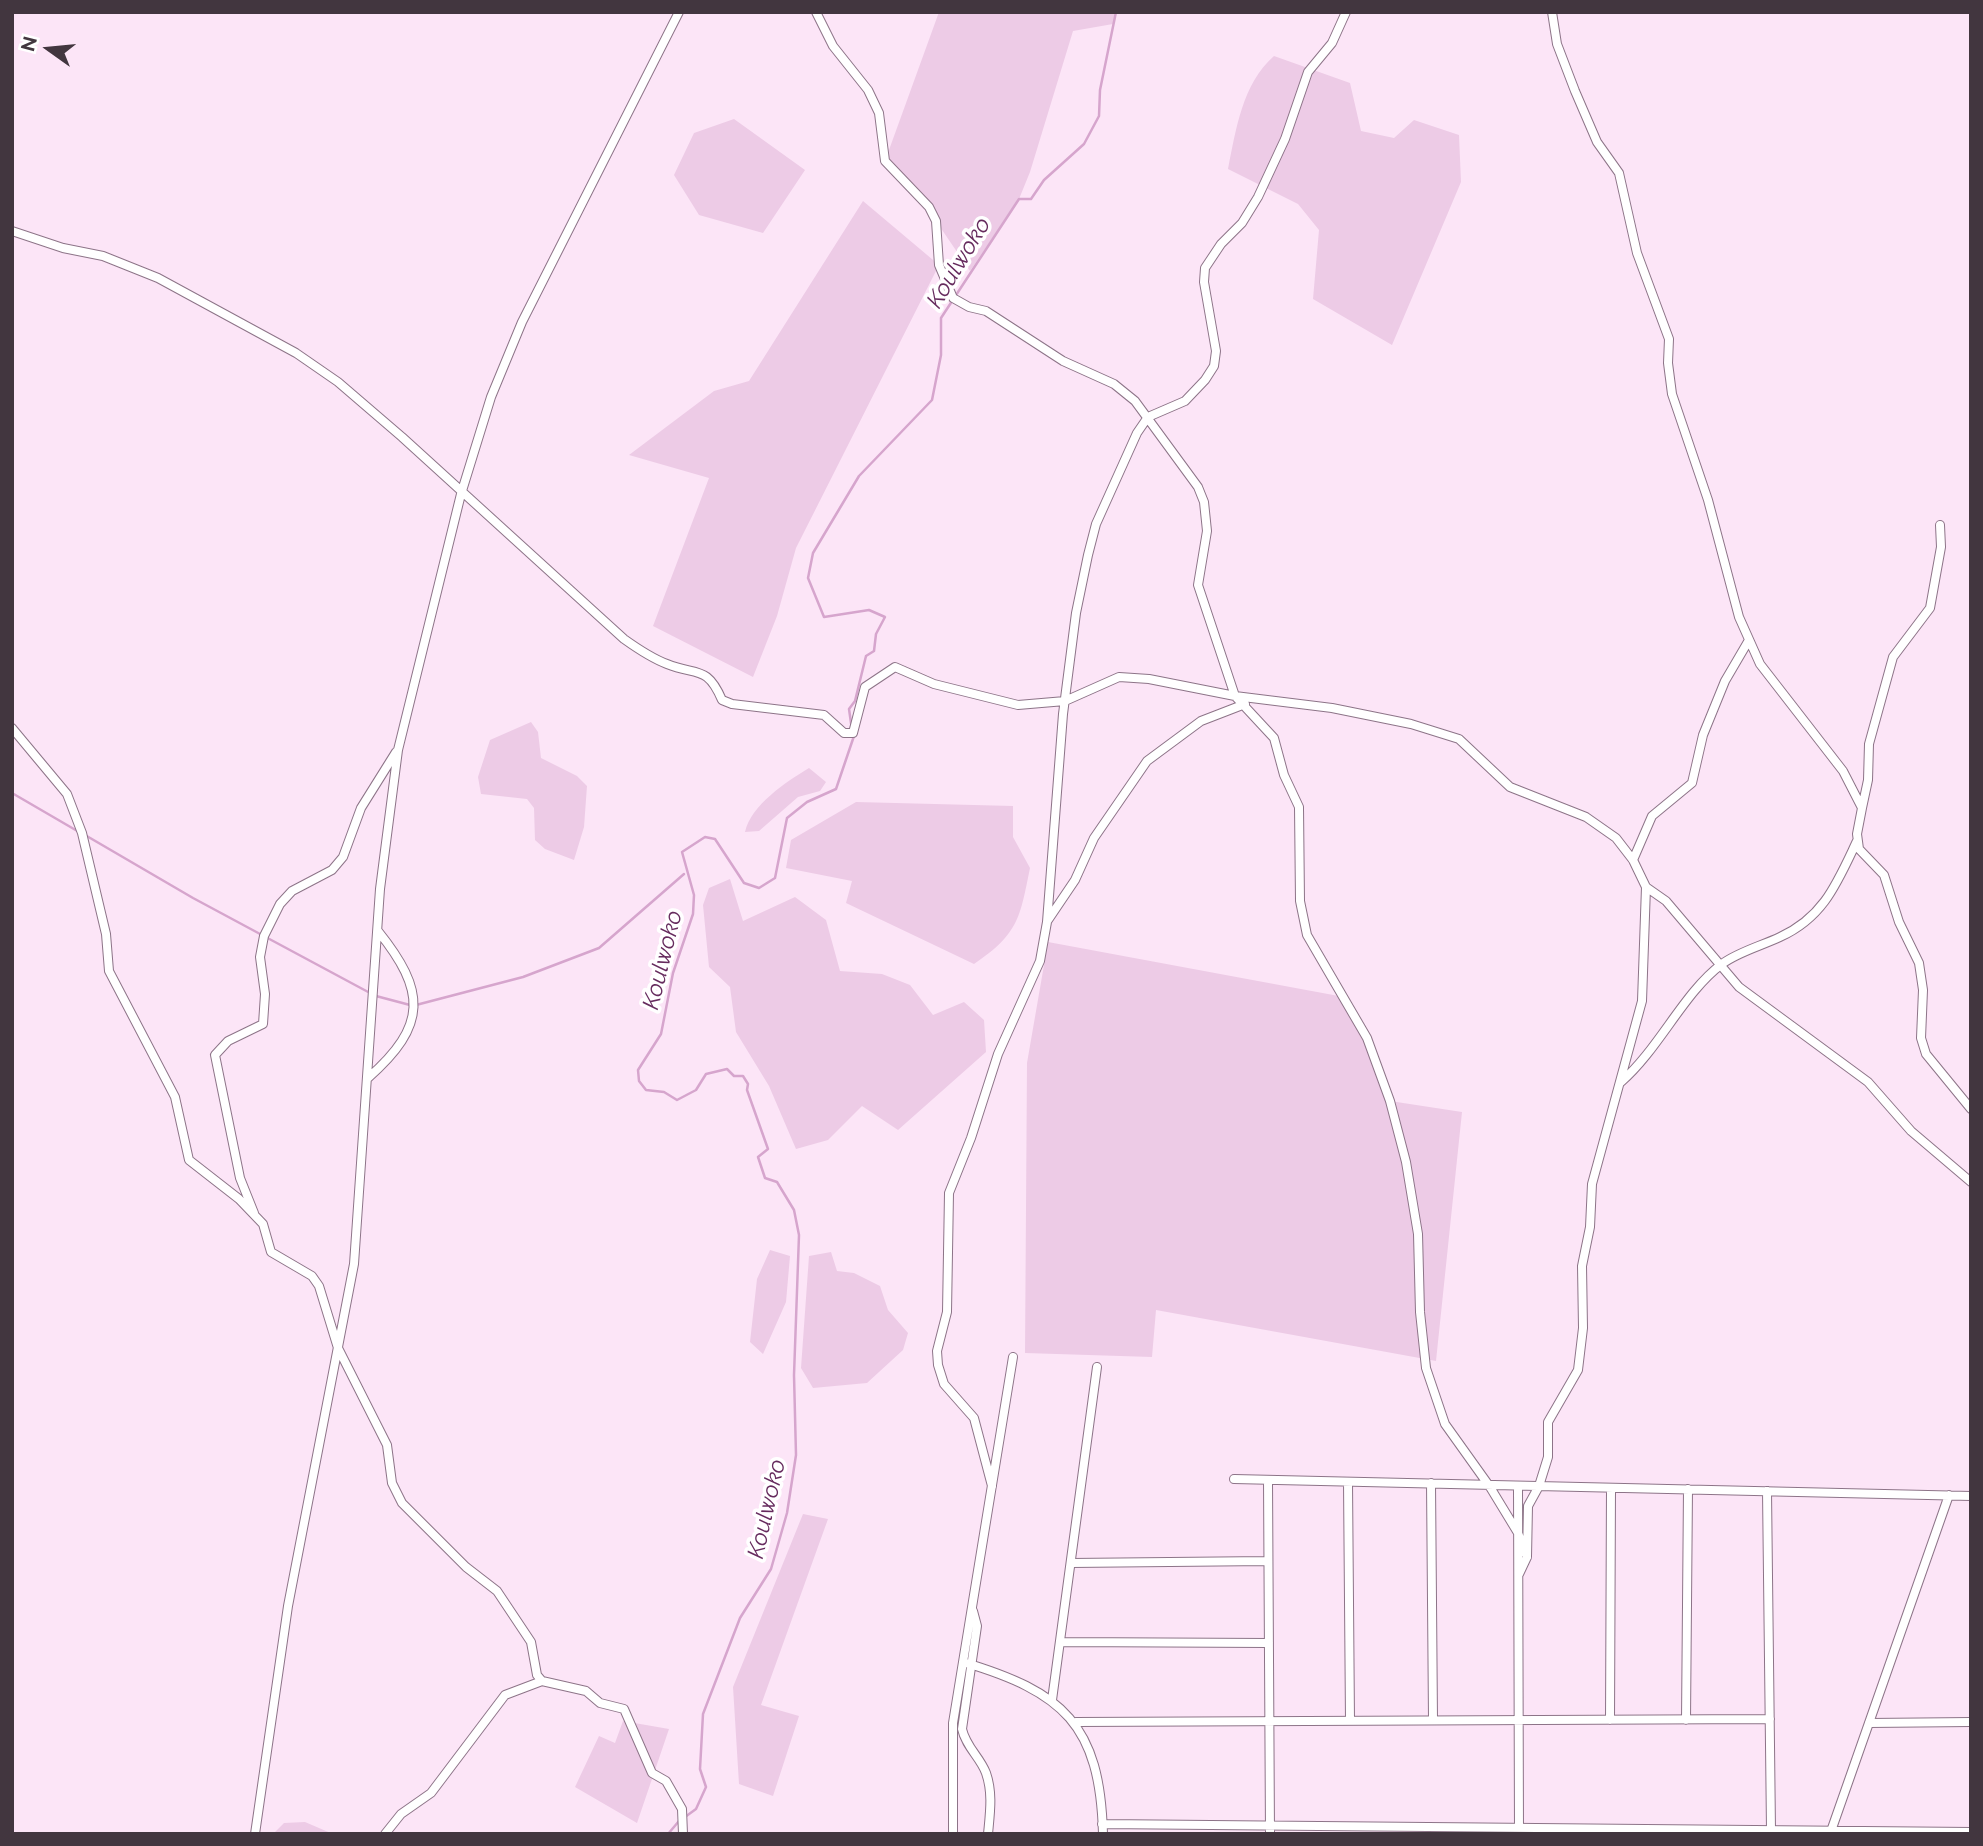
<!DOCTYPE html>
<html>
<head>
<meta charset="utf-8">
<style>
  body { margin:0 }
  #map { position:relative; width:1983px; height:1846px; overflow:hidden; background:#fce5f7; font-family:Raleway,sans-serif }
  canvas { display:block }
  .frame { position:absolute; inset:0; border:14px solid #42363f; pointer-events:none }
  .north { position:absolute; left:14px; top:14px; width:70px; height:70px; -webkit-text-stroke:5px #fff; paint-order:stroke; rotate:285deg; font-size:19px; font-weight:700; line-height:28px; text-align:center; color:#42363f }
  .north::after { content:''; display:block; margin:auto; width:24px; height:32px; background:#42363f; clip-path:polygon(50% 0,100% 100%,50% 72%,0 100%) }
</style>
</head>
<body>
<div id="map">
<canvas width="1983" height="1846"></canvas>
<div class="frame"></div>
<div class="north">N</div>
</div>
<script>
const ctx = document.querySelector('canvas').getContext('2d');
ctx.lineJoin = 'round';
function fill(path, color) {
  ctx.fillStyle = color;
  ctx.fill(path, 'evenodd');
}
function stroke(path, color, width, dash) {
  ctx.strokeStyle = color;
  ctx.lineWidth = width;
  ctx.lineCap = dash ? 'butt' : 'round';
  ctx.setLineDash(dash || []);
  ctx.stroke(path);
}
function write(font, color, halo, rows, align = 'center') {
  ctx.font = font + ' Raleway,sans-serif';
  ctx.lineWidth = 7;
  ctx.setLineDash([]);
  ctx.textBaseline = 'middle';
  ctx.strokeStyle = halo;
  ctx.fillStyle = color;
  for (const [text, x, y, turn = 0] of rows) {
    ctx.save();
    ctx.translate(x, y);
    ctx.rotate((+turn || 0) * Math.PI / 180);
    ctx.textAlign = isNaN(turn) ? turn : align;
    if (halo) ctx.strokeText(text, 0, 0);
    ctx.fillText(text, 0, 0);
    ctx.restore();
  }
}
const green = new Path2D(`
  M939,12h177l-3,12 -40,7 -43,141 -11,27 -49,72 -34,-50 -51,-60z
  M1274,56l76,27 11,48 33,7 20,-18 45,15 2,47 -69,163 -79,-46 6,-69 -21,-26 -70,-35c8,-39 14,-85 46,-113z
  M734,119l71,51 -42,63 -64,-18 -25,-40 20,-42z
  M863,201l76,64 -143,283 -19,68 -24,61 -100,-51 56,-148 -80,-23 85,-64 35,-10z
  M531,722l7,10 3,26 36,18 10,10 -3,41 -10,33 -29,-11 -10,-9 -1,-32 -7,-9 -46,-5 -3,-17 12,-37z
  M809,768l17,14 -6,9 -22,6 -39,34 -14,1c6,-27 41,-50 64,-64z
  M856,802l157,4v31l17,31c-10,49 -11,66 -56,96l-128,-61 6,-22 -66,-13 5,-28z
  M730,879l13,42 52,-24 31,23 14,51 42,3 28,11 23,30 31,-13 20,18 2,32 -88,78 -36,-24 -34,34 -32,9 -27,-63 -33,-54 -6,-45 -21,-20 -6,-62 6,-17z
  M1048,942l296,55 23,41 23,63 72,11 -26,249 -280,-51 -4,47 -127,-4 2,-290z
  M770,1250l20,6 -4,46 -23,52 -13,-12 7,-63z
  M831,1252l6,19 17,2 26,13 8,24 20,23 -5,17 -36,33 -54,5 -12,-20 8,-112z
  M803,1514l25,5 -67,186 38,11 -26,80 -34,-12 -6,-97z
  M623,1721l46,8 -32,94 -62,-36 24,-51 16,7z
  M305,1822l28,12h-60l11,-11z`);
const stream = new Path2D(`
  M852,730l-3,-21 6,-8 11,-45 8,-5 2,-17 9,-17 -16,-7 -45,7 -16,-39 5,-25 46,-77 73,-76 9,-45v-37l78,-119h12l13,-19 40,-36 15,-28 1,-26 16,-78
  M12,793l67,39
  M85,835l108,63 177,95
  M376,996l34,9
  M416,1005l107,-28 76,-29 85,-74
  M685,1817l11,-8 10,-22 -6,-18 3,-55 37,-96 31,-49 16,-56 9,-58 -2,-80 5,-140 -5,-25 -17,-28 -12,-4 -7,-21 10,-8 -21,-59 1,-6 -5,-8h-9l-7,-7 -21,5 -10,16 -19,10 -13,-8 -18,-2 -7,-9 -1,-11 23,-36 12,-61 20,-59 1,-19 -12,-43 23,-15 10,2 29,44 15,5 16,-10 12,-60 20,-16 29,-13 18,-53
  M668,1834l11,-13`);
const street = new Path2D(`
  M816,12l17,34 35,44 11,23 6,48 44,46 7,14 3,44 14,33 16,9 17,4 77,50 51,23 21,17 63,86 6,15 3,29 -9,54 37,111 39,42 10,37 15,32 1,94 7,34 60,103 23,63 16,61 12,72 2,78 6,56 19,56 45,63 28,46 9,24
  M1552,12l5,32 18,47 22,51 22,31 18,80 32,86 -1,24 4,31 36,106 31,117 21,47 83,107 19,37 -5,26 2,15 25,26 15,47 20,41 4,27 -2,48 5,16 45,55
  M12,231l51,17 40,8 55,22 138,75 42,29 64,55 222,202c14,10 27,19 43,25 30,12 40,1 55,36l10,4 92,11 20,18h9l12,-46 30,-20 39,17 84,21 47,-4 54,-24 30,2 86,17 97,12 79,16 48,15 51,48 76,30 30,21 17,22 13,27 20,14 73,86 129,95 43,49 60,51
  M12,728l55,66 15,39 24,101 3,37 66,126 14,63 50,39 24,25 8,28 41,24 7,10 19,62 49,97 5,38 10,20 64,64 31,24 34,51 6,33 5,6 44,10 14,12 24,6 28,64 14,8 16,28 1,25
  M1862,808l6,-28 1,-36 24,-87 37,-49 11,-61 -1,-22
  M1633,860l19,-44 40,-33 11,-48 22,-54 24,-41
  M1048,920l27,-40 19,-42 53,-77 54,-40 44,-17
  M368,1078c60,-53 58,-87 10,-147
  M1621,1082c38,-33 63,-90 101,-118 16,-12 39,-18 58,-27 44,-20 57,-54 77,-96
  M254,1213l-14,-35 -25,-123 13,-14 35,-17 2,-30 -5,-37 4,-21 16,-32 12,-13 40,-21 11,-13 18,-49 35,-56
  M1234,1479l737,17
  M1268,1480l2,354
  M1348,1482l2,239
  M1431,1483l2,237
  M992,1486l-18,-68 -30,-34 -6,-19 -1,-14 10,-39 2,-119 22,-55 27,-84 42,-93 7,-39 16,-208 13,-101 12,-58 8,-31 41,-91 11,-16 37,-16 20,-21 9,-14 2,-15 -12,-69 1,-14 16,-24 21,-21 16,-26 27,-58 23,-67 24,-29 14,-31
  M1518,1486l1,348
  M1767,1491l4,339
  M1071,1563l197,-2
  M1519,1574l8,-17 1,-51 11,-20 9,-29v-35l30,-52 5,-42 -1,-62 8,-39 2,-43 50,-183 4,-114
  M973,1611l4,15 -15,103c4,18 18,28 24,44 7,20 4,40 2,61
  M1060,1642l209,1
  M963,1662c100,30 137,62 140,172
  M1052,1700l45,-333
  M1610,1720l1,-232
  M1686,1720l2,-231
  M1076,1722l694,-3
  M1869,1723l102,-1
  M1102,1824l869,8
  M255,1834l33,-228 66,-342 26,-375 18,-139 63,-256 30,-97 31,-75 157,-310
  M385,1834l16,-20 30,-21 74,-98 37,-14
  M953,1834v-111l60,-366
  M1830,1834l119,-339`);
const waterNames = [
  ["Koulwoko",959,263,-59],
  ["Koulwoko",663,960,-76],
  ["Koulwoko",767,1509,-77]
];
fill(green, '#edcbe6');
stroke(stream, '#d6a5cd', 2.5);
stroke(street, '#8d7488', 10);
stroke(street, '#fff', 8);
write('italic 23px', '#662b5e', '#fff', waterNames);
</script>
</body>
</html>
